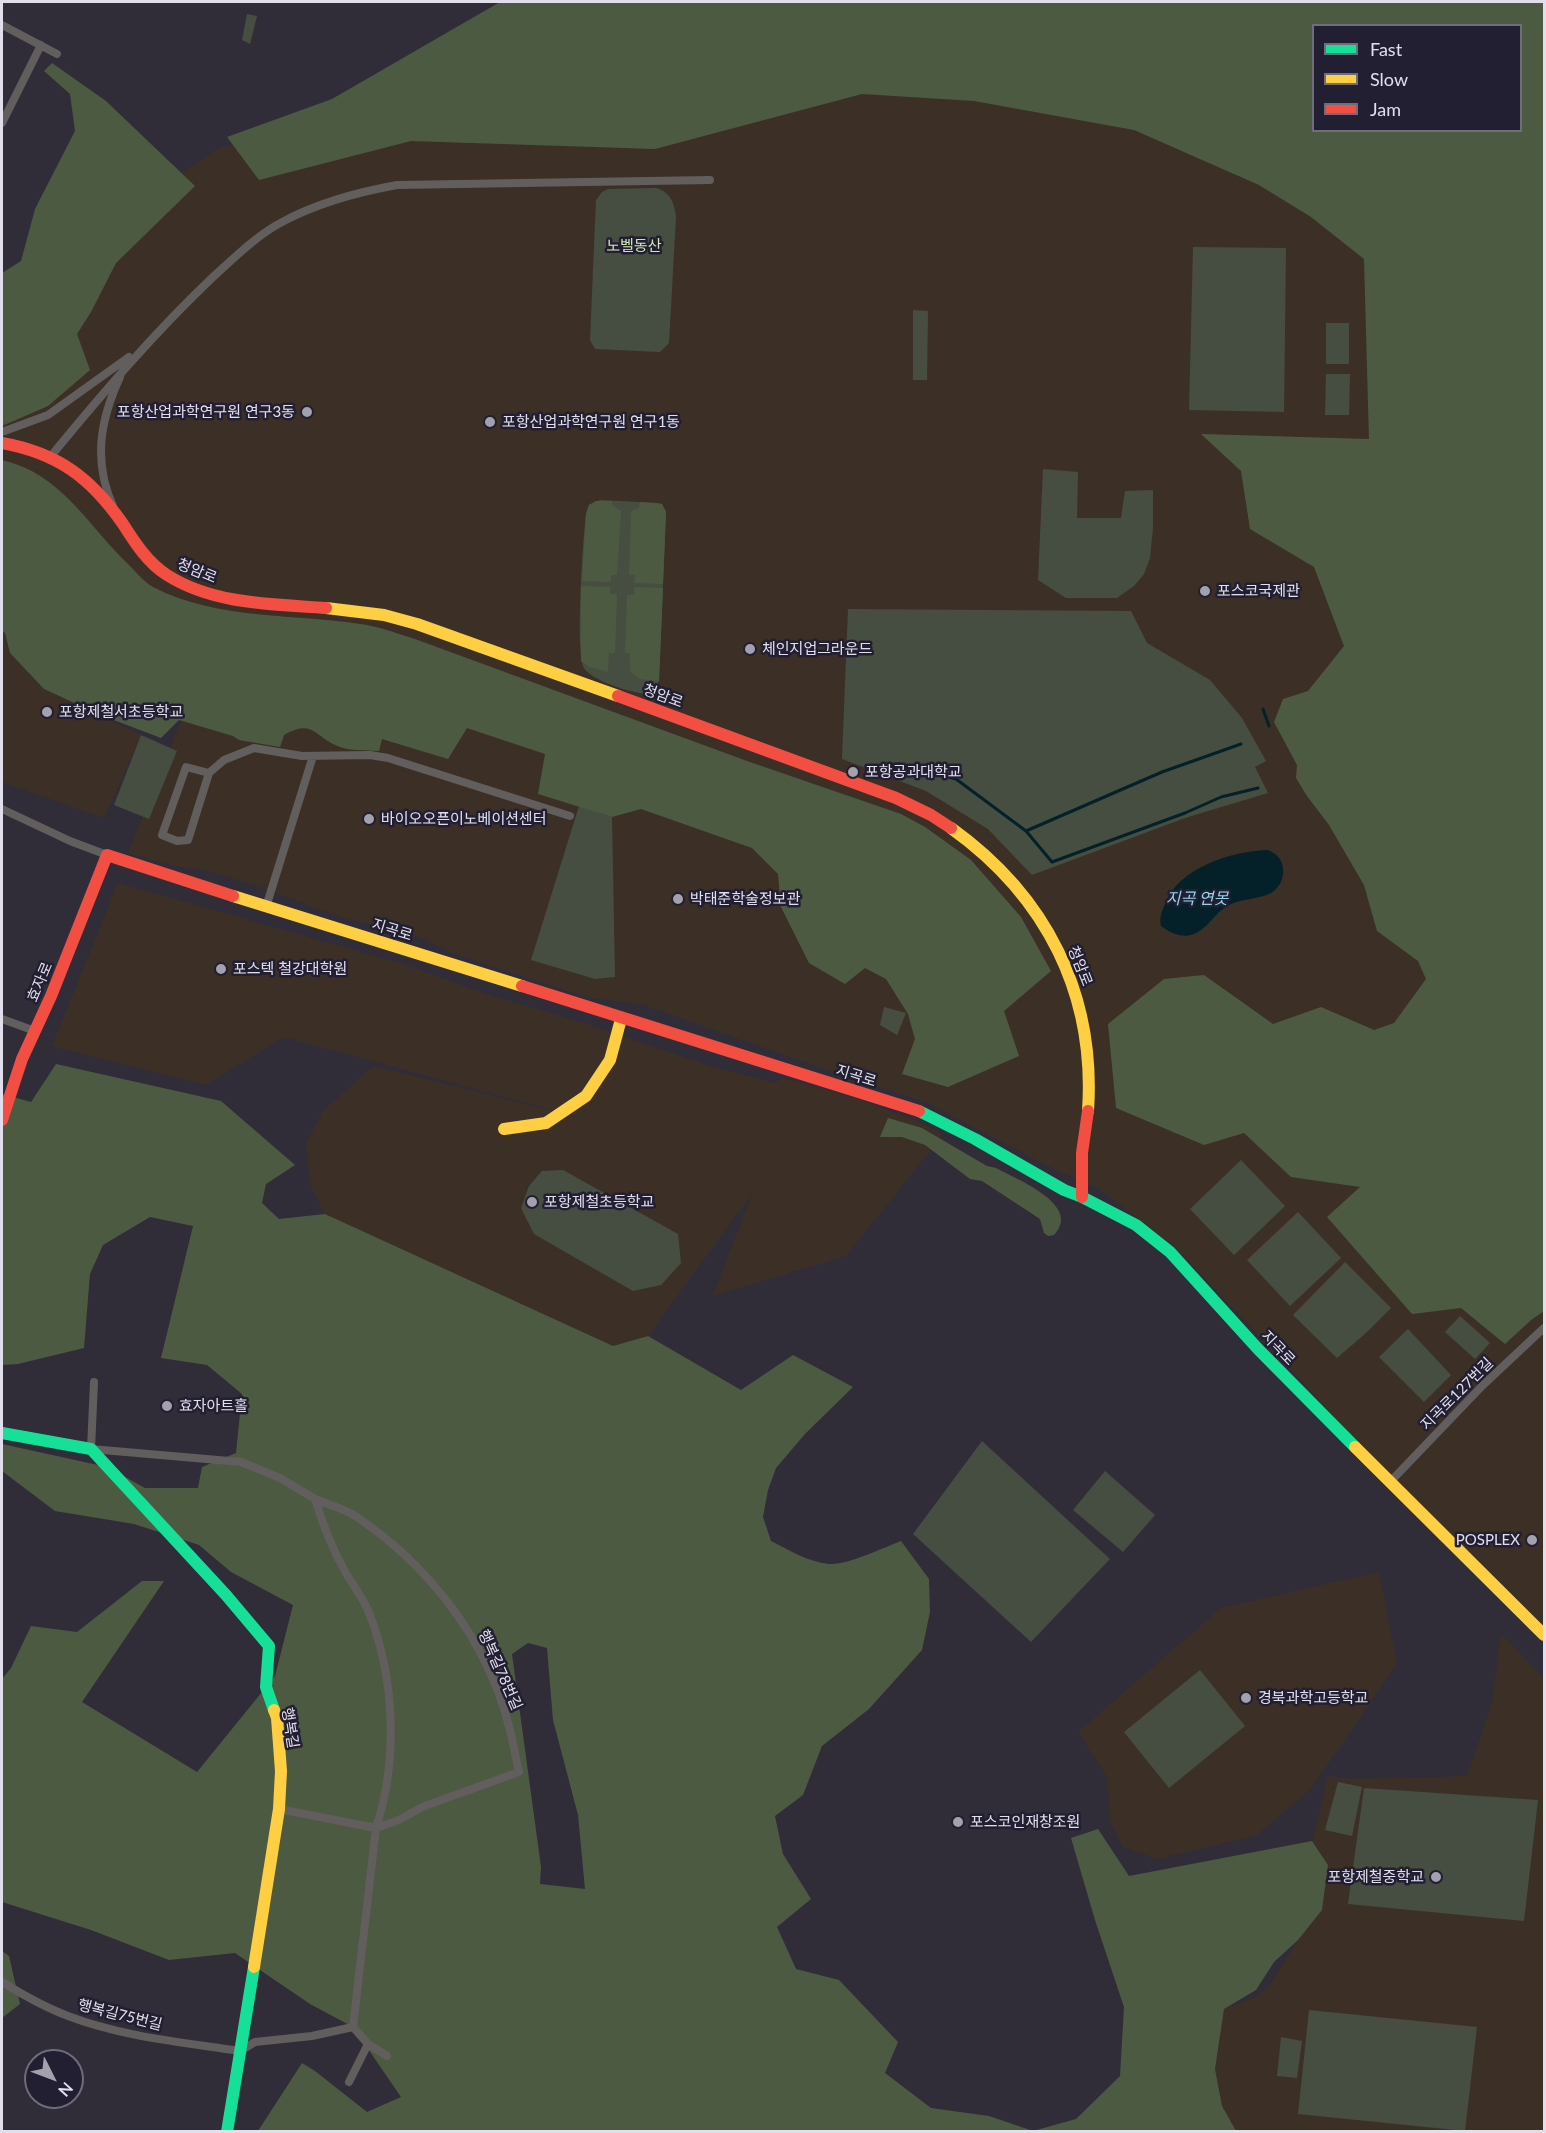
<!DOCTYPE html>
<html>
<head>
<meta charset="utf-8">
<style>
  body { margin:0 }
  #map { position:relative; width:1546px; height:2133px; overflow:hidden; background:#302d38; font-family:Lato,sans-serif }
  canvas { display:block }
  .frame { position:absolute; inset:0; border:3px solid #e1dfec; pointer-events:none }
  .legend { position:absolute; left:1312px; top:24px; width:210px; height:108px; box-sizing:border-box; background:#231f32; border:2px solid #6f6c7c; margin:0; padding:8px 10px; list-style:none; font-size:18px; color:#e1dfec }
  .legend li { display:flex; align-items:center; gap:12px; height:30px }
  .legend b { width:30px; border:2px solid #6f6c7c }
  .north { position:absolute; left:24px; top:2049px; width:60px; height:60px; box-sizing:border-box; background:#231f32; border:2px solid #6f6c7c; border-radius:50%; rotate:132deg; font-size:16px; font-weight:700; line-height:24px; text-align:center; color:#e1dfec }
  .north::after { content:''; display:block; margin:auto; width:21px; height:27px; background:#a3a1ad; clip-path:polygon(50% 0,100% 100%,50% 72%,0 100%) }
</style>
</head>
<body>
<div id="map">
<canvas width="1546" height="2133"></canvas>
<div class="frame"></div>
<ul class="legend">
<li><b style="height:8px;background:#16e098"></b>Fast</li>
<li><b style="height:8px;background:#ffcf43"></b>Slow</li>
<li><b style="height:8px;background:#f24e42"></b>Jam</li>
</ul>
<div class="north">N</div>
</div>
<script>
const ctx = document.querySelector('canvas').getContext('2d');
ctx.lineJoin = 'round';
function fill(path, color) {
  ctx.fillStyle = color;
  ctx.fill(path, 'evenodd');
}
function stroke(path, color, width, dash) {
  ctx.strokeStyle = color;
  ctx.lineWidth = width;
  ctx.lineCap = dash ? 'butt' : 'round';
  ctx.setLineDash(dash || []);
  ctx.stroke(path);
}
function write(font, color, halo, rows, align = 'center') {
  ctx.font = font + ' Lato,"Noto Sans KR",sans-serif';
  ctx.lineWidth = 5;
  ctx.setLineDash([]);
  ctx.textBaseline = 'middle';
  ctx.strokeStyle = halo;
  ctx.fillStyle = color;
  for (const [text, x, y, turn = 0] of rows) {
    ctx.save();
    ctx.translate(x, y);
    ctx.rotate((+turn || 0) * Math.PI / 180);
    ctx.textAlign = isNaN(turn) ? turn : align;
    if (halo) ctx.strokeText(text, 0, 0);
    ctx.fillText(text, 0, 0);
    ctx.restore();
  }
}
const education = new Path2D(`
  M918,2l396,128 230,328v1186l-48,-59 -95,-92 -92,-104 -135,-143 -76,-58 -48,-21 -124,-65 -76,-24 -209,-74 -56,-7 -135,-45 -28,-14 -38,-11 -29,-6 -42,-13 -11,-6 -64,-22 -34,-10 -29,-4 -47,-13 65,-162 -191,-121v-145l50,-166 167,-111z
  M2,631l3,2 5,20 34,36 97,46 -37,83 -102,-36z
  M118,883l285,81 86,31 92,27 132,45 61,16 9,-5 75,21 66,25 19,11 -97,121 -133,40 39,-102 -104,142 -35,10 -288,-132 -14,-27 -5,-44 17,-32 50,-45 216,54 -305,-83 -78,48 -154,-39z
  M1379,1572l18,92 -87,126 -53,45 -100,24 -34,-12 -12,-24 -4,-46 -29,-45 143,-124z
  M1501,1634l43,45v452h-308l-14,-25 -7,-37 9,-60 33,-12 12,-11 29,-46 24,-30 6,-45 -15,-24 15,-65 24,3 115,-3 25,-72z`);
const green = new Path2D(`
  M247,14l10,2 -7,28 -8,-4z
  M656,188c14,4 18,14 20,28l-7,127 -9,9 -65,-3 -5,-9 6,-140 6,-8 6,-3z
  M1193,247l93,1 -2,164 -95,-2z
  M913,310l15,1 -1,69h-14z
  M1326,323h23v41h-23z
  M1326,374h24l-1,41h-24z
  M1043,469l35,3 -1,46h44l4,-27 28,-1v38l-3,30 -6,16 -10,12 -17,12h-51l-28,-18z
  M600,500l58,3 4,1 4,8 -7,169 -4,8 -8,5c-15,-1 -55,-13 -63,-26 -9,-16 -1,-130 2,-154l3,-9z
  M848,609l283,2 16,32 63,37 32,38 24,43 -11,6 13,26 -83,25 -153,57 -44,-46 -62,-38 -84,-32z
  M141,735l36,16 -28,68 -35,-14z
  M579,806l33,11 3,160 -20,2 -64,-19z
  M884,1007l22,6 -9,22 -17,-10z
  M1241,1160l44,46 -51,49 -44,-46z
  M563,1170l115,64 3,29 -20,22 -28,6 -99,-57 -13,-26 8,-22 13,-15z
  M1298,1212l43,46 -51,48 -43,-46z
  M1345,1262l46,46 -24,24 -30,26 -44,-43z
  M1460,1316l30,27 -15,16 -30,-27z
  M1408,1329l43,46 -27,27 -45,-45z
  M982,1441l128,118 -79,83 -118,-108z
  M1105,1471l50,44 -32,37 -50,-42z
  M1200,1670l45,56 -76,62 -45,-56z
  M1338,1782l24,5 -10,49 -27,-6z
  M1364,1788l174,12 -14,121 -176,-17z
  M1309,2010l168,17 -12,104 -167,-17z
  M1281,2037l21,4 -5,37 -20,-2z`);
const forest = new Path2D(`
  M500,2h1044v1309l-13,9 -26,24 -44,-36 -49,6 -85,-97 33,-30 -69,-10 -47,-44 -40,12 -88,-37 -8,-84 56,-45 40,-4 69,49 48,-17 53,23 20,-7 32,-44 -8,-18 -41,-30 -13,-46 -35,-60 -22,-29 -11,-18 1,-13 -23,-43 9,-23 25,-8 36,-45 -30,-79 -64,-38 -9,-58 -40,-37 168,5 -5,-180 -53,-42 -52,-32 -125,-55 -160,-29 -112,-7 -207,55 -244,-8 -152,39 -32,-43 105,-38zM1314,26h206v104h-206z
  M52,63l54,38 89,85 -79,77 -25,49 -14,22 13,36 -42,36 -46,20v-153l19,-12 14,-52 40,-78 -5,-37 -26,-23z
  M2,460c59,13 86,66 127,105 7,7 15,17 24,22 66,34 142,26 214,38 16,3 32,9 48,14l332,122 154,53 24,13 46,33 50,57 30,54 -47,40 15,45 -71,31 -46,-13 13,-35 -7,-25 -22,-35 -21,-11 -20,16 -36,-21 -28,-56 -3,-33 -26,-26 -111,-39 -29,8 -74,-23 7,-40 -78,-26 -19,31 -66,-20 -3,12c-12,-1 -28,0 -39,-4 -26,-9 -25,-29 -56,-12l-4,12 -41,-7 -6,-4 -54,-16 -18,18 -63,-24 -54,-25 -34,-36 -5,-20 -3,-2z
  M596,501h16v4l9,6 -4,64h-6v7l-29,-1 4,-67 3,-9z
  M640,502l22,2 4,8 -3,72 -29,-1 1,-8h-6l2,-64 8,-3z
  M581,586l29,1v7h7l-2,59h-6l-1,19 -18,-5 -9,-6z
  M634,587l29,1 -4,93 -19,-2 -10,-8v-18h-5l2,-58h7z
  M56,1064l165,37 74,64 -29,19 -4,19 17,16 46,-5 288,132 35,-10 93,54 52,-35 60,32 -48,47 -29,34 -8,22 -5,27 8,24c18,9 37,21 58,23 20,1 53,-16 72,-23l28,38 1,33 -8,38 -53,59 -47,37 -19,49 -28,21 8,38 28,45 -34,28 19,42 43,11 59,62 -13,31 46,35 58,8 44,15 43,-12 44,-43 4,-69 -29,-87 -24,-82 27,-9 31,47 183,-35 16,24 -6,45 -24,30 -24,22 -18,28 -32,19 -9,60 7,37 14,25h-978l44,-68 13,8 52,41 34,-15 -48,-70 -43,-23 -75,-51 -66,7 -78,-30 -89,-28v-223l9,-11 20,-42 46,6 65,-51h22l-82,121 115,70 78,-96 18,-71 -62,-33 -32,-27 -65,-21 -79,-13 -53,-40v-27l105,23 38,21h53l4,-21 34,-14 6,-59 -35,-29 -46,-7 32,-132 -43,-9 -47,28 -13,29 -6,74 -66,16 -16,1v-271l29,8zM528,1643l19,5 6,72 25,95 7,74 -45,-5 1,-17 -29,-213z
  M888,1118l34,10 65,38 9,2c20,11 87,37 58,67l-6,1 -4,-3 -4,-14 -58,-38 -12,-2 -45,-34 -23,-8h-22z
  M2,1951l7,5 11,48 -18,14z`);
const water = new Path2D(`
  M1267,850c21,6 21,33 4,43 -13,7 -30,5 -44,13 -13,8 -21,25 -36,29 -9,3 -23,-3 -30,-9 -2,-8 1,-15 4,-22 13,-36 67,-53 102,-54z`);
const stream = new Path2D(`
  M1263,709l6,17
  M870,766l29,-2 57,15 70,52 26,31 133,-49 36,-16 37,-9
  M1026,831l136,-59 79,-28`);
const street = new Path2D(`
  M2,25l55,29
  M2,123l39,-78
  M2,432l46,-17 81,-58
  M51,456c51,-62 103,-123 162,-179 21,-19 45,-43 71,-56 36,-19 74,-29 113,-36l313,-5
  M113,506c-20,-44 -13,-86 7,-129
  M209,773l-21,67 -11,1 -15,-6 24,-68 23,6 15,-13 30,-12 48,8 68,-1 18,3 182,58
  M2,809l68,32 37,14
  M266,907l47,-151
  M2,1019l33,12
  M94,1382l-3,67 150,13 39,16 35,21c9,28 17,50 32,76 8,13 18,26 23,40 25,66 28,146 6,213l-23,199
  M1391,1481l91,-95 62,-58
  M279,1809l97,19 23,-8 23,-13 97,-35c-4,-16 -6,-33 -11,-49 -22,-84 -79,-157 -151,-206 -12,-8 -28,-12 -42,-18
  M2,1982c21,13 42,25 66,34 55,21 114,26 172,35l15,-9 57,-6 41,-9
  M368,2044l19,12
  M349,2082l19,-38 -15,-17`);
const fast = new Path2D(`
  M919,1111l56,28 89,51 18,7 54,28 34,27 88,97 97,98
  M2,1433l89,16 135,146 43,51 -3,41 8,23
  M227,2132l27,-165`);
const slow = new Path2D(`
  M326,608l58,7 33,9 201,72
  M951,828c95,68 145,166 137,283
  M233,896l289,90
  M504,1129l42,-6 40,-27 24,-36 11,-41
  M1355,1447l189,188
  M254,1967l25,-158 2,-38 -4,-53 -3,-8`);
const jam = new Path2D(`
  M2,443c56,10 89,35 121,81 12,19 25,39 44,51 47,30 107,29 159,33
  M618,696l278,102 35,17 20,13
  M522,986l397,125
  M2,1120l20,-61 29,-63 56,-141 126,41
  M1082,1197v-44l6,-42`);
const markers = [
  [307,412,6,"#a3a1ad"],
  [490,422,6,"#a3a1ad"],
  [1205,591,6,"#a3a1ad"],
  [750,649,6,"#a3a1ad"],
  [47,712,6,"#a3a1ad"],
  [853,772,6,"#a3a1ad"],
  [369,819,6,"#a3a1ad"],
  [678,899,6,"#a3a1ad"],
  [221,969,6,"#a3a1ad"],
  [532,1202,6,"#a3a1ad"],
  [167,1406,6,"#a3a1ad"],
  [1532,1540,6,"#a3a1ad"],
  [1246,1698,6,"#a3a1ad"],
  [958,1822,6,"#a3a1ad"],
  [1436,1877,6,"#a3a1ad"]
];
const parkNames = [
  ["노벨동산",634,246]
];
const poiNames = [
  ["포항산업과학연구원 연구3동",295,412,"right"],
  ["포항산업과학연구원 연구1동",502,422],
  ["포스코국제관",1217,591],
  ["체인지업그라운드",762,649],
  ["포항제철서초등학교",59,712],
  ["포항공과대학교",865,772],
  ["바이오오픈이노베이션센터",381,819],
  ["박태준학술정보관",690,899],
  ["포스텍 철강대학원",233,969],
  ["포항제철초등학교",544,1202],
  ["효자아트홀",179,1406],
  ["POSPLEX",1520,1540,"right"],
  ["경북과학고등학교",1258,1698],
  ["포스코인재창조원",970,1822],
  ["포항제철중학교",1424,1877,"right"]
];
const streetNames = [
  ["청암로",197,571,22],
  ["청암로",663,696,20],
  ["지곡로",392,930,17],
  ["청암로",1080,966,68],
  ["효자로",40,982,-67],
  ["지곡로",856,1076,17],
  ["지곡로",1278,1348,46],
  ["지곡로127번길",1457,1394,-45],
  ["행복길78번길",500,1670,66],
  ["행복길",290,1728,81],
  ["행복길75번길",120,2015,14]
];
const waterNames = [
  ["지곡 연못",1197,899]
];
fill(education, '#3c3026');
fill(green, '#464e41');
fill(forest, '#4d5a42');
fill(water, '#042029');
stroke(stream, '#042029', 3);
stroke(street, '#625e5e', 8);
stroke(fast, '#16e098', 12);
stroke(slow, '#ffcf43', 12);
stroke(jam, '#f24e42', 12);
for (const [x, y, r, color] of markers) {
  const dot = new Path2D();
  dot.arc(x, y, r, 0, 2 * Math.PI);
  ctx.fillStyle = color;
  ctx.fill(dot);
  stroke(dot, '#231f32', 2);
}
write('15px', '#cde9b1', '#231f32', parkNames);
write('15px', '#e1dfec', '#231f32', poiNames, 'left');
write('15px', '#e1dfec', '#231f32', streetNames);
write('italic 16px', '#8dd8ed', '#231f32', waterNames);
</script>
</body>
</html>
